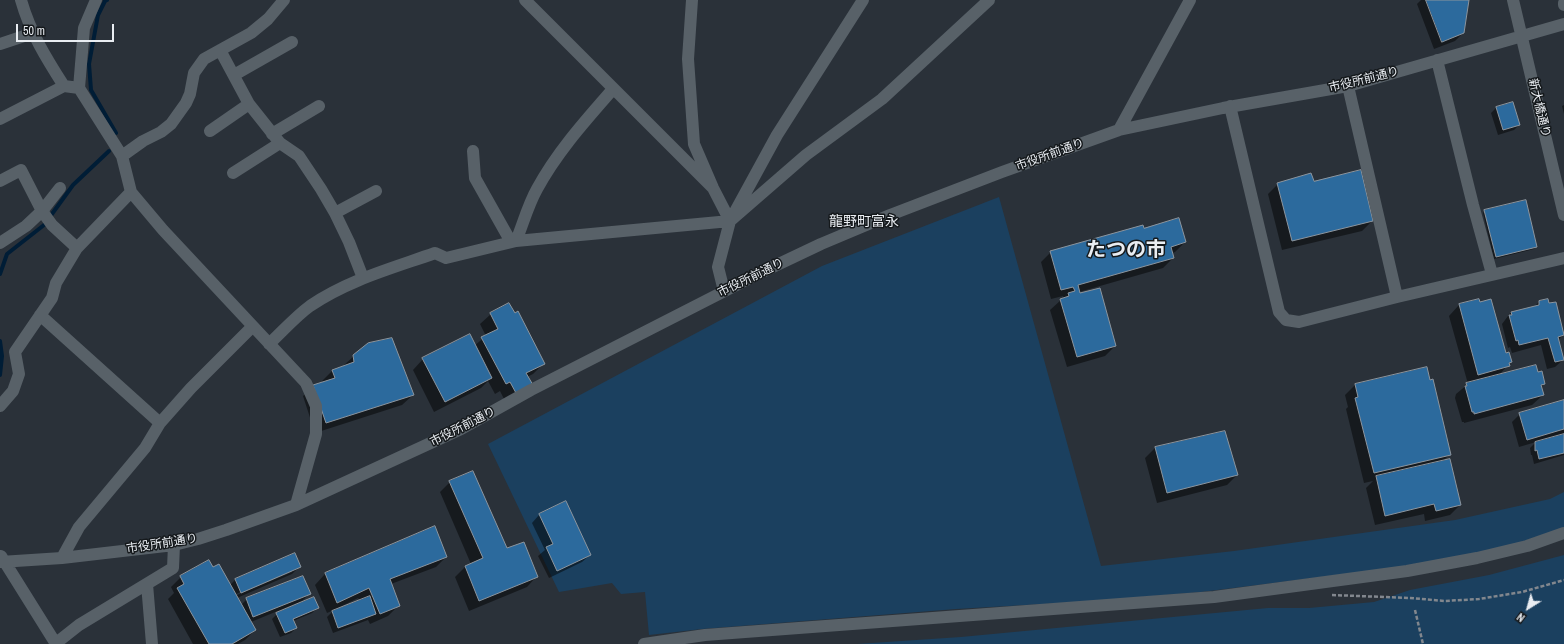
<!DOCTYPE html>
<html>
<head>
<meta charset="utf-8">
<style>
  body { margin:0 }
  #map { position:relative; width:1564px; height:644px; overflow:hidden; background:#2a3139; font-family:"Archivo Narrow",sans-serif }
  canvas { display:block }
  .north { position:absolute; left:1508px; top:588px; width:40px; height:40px; -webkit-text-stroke:3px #15191c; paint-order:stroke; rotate:217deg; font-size:11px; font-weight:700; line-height:16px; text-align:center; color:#e9edf2 }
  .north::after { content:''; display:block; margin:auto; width:14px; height:18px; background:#e9edf2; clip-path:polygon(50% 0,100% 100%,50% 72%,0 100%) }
  .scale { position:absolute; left:16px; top:24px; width:98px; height:18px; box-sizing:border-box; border:2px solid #e9edf2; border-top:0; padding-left:5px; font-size:12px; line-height:14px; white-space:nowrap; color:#e9edf2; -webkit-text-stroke:3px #15191c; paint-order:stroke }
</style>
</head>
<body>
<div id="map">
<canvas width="1564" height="644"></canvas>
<div class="north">N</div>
<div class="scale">50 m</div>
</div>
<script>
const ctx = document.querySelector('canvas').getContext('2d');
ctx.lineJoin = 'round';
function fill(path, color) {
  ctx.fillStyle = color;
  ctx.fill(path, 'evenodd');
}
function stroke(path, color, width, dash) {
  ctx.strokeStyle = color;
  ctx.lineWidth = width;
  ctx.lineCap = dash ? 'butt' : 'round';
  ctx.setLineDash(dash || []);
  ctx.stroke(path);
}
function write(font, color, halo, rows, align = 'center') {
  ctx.font = font + ' "Archivo Narrow","Noto Sans JP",sans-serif';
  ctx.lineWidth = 3;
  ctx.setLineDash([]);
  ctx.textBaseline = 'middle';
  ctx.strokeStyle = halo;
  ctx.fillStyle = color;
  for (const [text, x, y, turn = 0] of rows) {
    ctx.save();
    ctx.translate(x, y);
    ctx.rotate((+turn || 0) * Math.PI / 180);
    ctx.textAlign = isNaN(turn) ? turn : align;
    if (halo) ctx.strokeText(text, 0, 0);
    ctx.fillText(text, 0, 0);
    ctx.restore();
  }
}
const green = new Path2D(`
  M999,197l102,369 133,-15 221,-31 95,-21 14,-7v36l-52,17 -69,16 -89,12 -153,19 -105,9 -140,8 -254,20 -53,6 -4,-43 -24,2 -9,-11 -53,9 -71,-148 334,-178z
  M1564,555v89h-707l104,-7 307,-29h41l65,-6 36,-12 79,-15z`);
const shadow = new Path2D(`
  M1421,0h47l-5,33 -8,8 -21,8 -17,-45z
  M1512,103l7,22 -5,5 -16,5 -7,-22 5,-5z
  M1564,105v9l-2,-8z
  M1314,182l58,39 -10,10 -80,19 -14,-56 10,-10z
  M1485,211l51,36 -2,2 -40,10 -11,-46z
  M1143,230l42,12 -10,10 -3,1 1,5 -10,10 -84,24 36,54 -10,10 -38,11 -17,-57 11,-10 3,-1 -1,-3 -12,3 -10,-37 10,-10z
  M1478,300l28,54 5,8 -13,14 46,8 -3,3 2,8 -11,10 -68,18v-1h-2l-7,-24 1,-4 12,-10 -19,-68 10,-11z
  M1539,302l9,3 7,-2 8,32 -5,5 5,20 -8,7 -8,2 -6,-24 -29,8 -2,-6 -2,1 -6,-24 9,-12 23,-5z
  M491,314l53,49 -11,11 -6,3 4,7 -25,19 -6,-12 -5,3 -7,-13 -7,7 -47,24 -21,-42 10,-11 51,-13 12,-10 -6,-12z
  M354,356l59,39 -11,10 -87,28 -12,-37 11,-10 9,-3 -1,-2 11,-11 10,-4z
  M1429,381l21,73 -8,8 18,43 -10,10 -25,6 -1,-7 -49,11 -9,-37 7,-7 -9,2 -18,-74 2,-2 -3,-12 10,-10z
  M1564,402v53l-30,9 -2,-9h-1l-1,-7 6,-6 -17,5 -7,-25 8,-8z
  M1155,448l82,27 -10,10 -70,18 -12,-45z
  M450,482l57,68 30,26 -10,11 -58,24 -14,-34 10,-10 6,-3 -31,-72z
  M565,503l25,52 -8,7 -33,16 -11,-22 7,-6 -13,-27 7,-8z
  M435,528l11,29 -10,10 -45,17 8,21 -11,11 -18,8 -2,-4 -35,13 -6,-16 7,-7 -7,3 -12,-28 10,-11zM358,598l2,3 -24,9v-1z
  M300,566l-8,8 -55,24 4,7 6,-6 62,-5 -7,7 -51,21 4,8 -10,10 -7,4h-45l-25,-45 6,-6 -3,-6 10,-10 32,-8 17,16 5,-5zM292,569v3l-55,23 -1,-1z
  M317,608l-5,5 -19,8 3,7 -5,5 -11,4 -8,-18 5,-5z`);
const stream = new Path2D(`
  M107,0l-2,1 -7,14 -9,49 2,26 25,43
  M0,274l7,-20 37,-29 29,-40 36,-34
  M0,341l2,15 -2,19`);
const building = new Path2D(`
  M1426,0h43l-5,33 -22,9z
  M1513,102l7,23 -17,5 -7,-23z
  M1361,170l12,51 -81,20 -15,-58 34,-10 3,8z
  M1526,200l11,47 -41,10 -12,-47z
  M1179,218l7,24 -15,5 3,11 -96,27 2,8 20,-5 16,58 -39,11 -17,-58 9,-3 -1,-3 7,-2 -2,-4 -12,3 -11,-39 93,-26 1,3z
  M1479,299l1,3 11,-3 15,54 3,-1 3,10 -3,1 1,3 -32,9 -19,-71z
  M1548,299l1,4 7,-1 8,33 -6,2 6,23 -9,2 -7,-24 -29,7 -1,-5 -2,1 -7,-26h3l-1,-3 28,-7v-4z
  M509,303l6,10 3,-2 27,53 -19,9 7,12 -17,8 -6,-11 -4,2 -25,-47 17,-8 -8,-16z
  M470,334l22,44 -47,24 -23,-44z
  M392,338l22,57 -88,28 -13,-38 22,-7 -3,-8 22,-8 -1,-7 15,-12z
  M1536,365l2,7 4,-1 3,13 -4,1 3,10 -70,19v-2h-2l-7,-26h2l-1,-3z
  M1427,367l3,13 3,-1 18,76 -77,18 -19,-75 3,-1 -3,-13z
  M1564,400v29l-37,11 -8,-27z
  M1225,431l13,44 -71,18 -12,-46z
  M1564,434v19l-25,6 -2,-9 -2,1v-9z
  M1450,459l11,46 -25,6 -2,-7 -49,12 -9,-40z
  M473,471l34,77 17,-6 14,35 -59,24 -14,-35 18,-8 -34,-77z
  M566,501l25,54 -34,16 -11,-24 7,-3 -14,-30z
  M435,526l12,31 -57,22 10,27 -20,8 -11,-26 -32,15 -12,-30z
  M295,553l6,14 -60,26 -6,-14z
  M209,560l4,7 6,-3 37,66 -24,14h-23l-32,-56 7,-4 -4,-8z
  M303,576l8,18 -58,23 -7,-19z
  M370,596l6,18 -38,14 -6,-17z
  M314,597l5,11 -26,11 4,9 -12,5 -9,-20z`);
const path = new Path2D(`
  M1332,595l78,3 35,3 34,-2 43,-7 42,-12
  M1415,610l8,34`);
const minor = new Path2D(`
  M21,0c9,32 25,58 43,86l15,2
  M96,0l-12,28 -5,60 43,68 9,36 32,38 143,153 10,23v28l-20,71
  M525,0l188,188
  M692,0l-4,59 6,85 19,44 17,33
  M1513,0l51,215
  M1564,3v2
  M0,44l33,-11
  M220,50l29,54 31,39 19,13 22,33 14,24 14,29 14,36
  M1437,60l36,145 19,69
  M234,75l58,-33
  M1348,86l49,211
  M1230,106l49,206 7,8 13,2 98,-25 167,-39
  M0,119l64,-33
  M1119,130l71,-130
  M210,131l39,-27
  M272,134l47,-28
  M473,151l2,27 36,64
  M122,156l21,-15 18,-9 10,-8 15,-21 4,-9 4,-21 10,-14 47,-26 17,-14 16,-19
  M233,173l47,-30
  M0,181l21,-11 21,41 10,14 25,23
  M335,213l41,-22
  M516,241c7,-17 12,-36 21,-52 20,-37 48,-68 76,-100
  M0,243l26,-17 16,-15 18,-23
  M724,291l-6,-24 12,-46 47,-86 86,-135
  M40,315l120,108
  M269,344c14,-13 26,-27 41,-38 38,-26 83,-38 125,-53l11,5 70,-17 214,-20 76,-66 76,-56 107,-99
  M0,406l13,-15 6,-17 -4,-22 37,-54 4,-15 21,-35 54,-56
  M1,556l55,88
  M62,558l17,-31 66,-79 15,-25 31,-35 61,-61
  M0,562l62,-4 112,-13 24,-6 28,-9 70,-25 165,-76 70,-39 231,-118 59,-28 69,-29 112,-43 117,-42 104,-22 125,-22 216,-62
  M147,584l5,60
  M55,644l24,-19 94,-57 1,-23
  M644,644l61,-9 509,-38 193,-26 70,-13 50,-12 37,-13`);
const streetNames = [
  ["市役所前通り",1364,80,-14],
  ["新大橋通り",1539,108,77],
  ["市役所前通り",1050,155,-20],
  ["市役所前通り",751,278,-26],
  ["市役所前通り",463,427,-27],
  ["市役所前通り",162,544,-9]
];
const quarterNames = [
  ["龍野町富永",864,222]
];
const townNames = [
  ["たつの市",1126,251]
];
fill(green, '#1b405f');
fill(shadow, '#0007');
stroke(stream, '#001d36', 4);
fill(building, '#2c6a9d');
stroke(building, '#8c959e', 1);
stroke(path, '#82878e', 2.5, [4, 2]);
stroke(minor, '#586168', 12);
write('12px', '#e9edf2', '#15191c', streetNames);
write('14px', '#e9edf2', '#15191c', quarterNames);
write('bold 20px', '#e9edf2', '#15191c', townNames);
</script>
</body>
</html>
